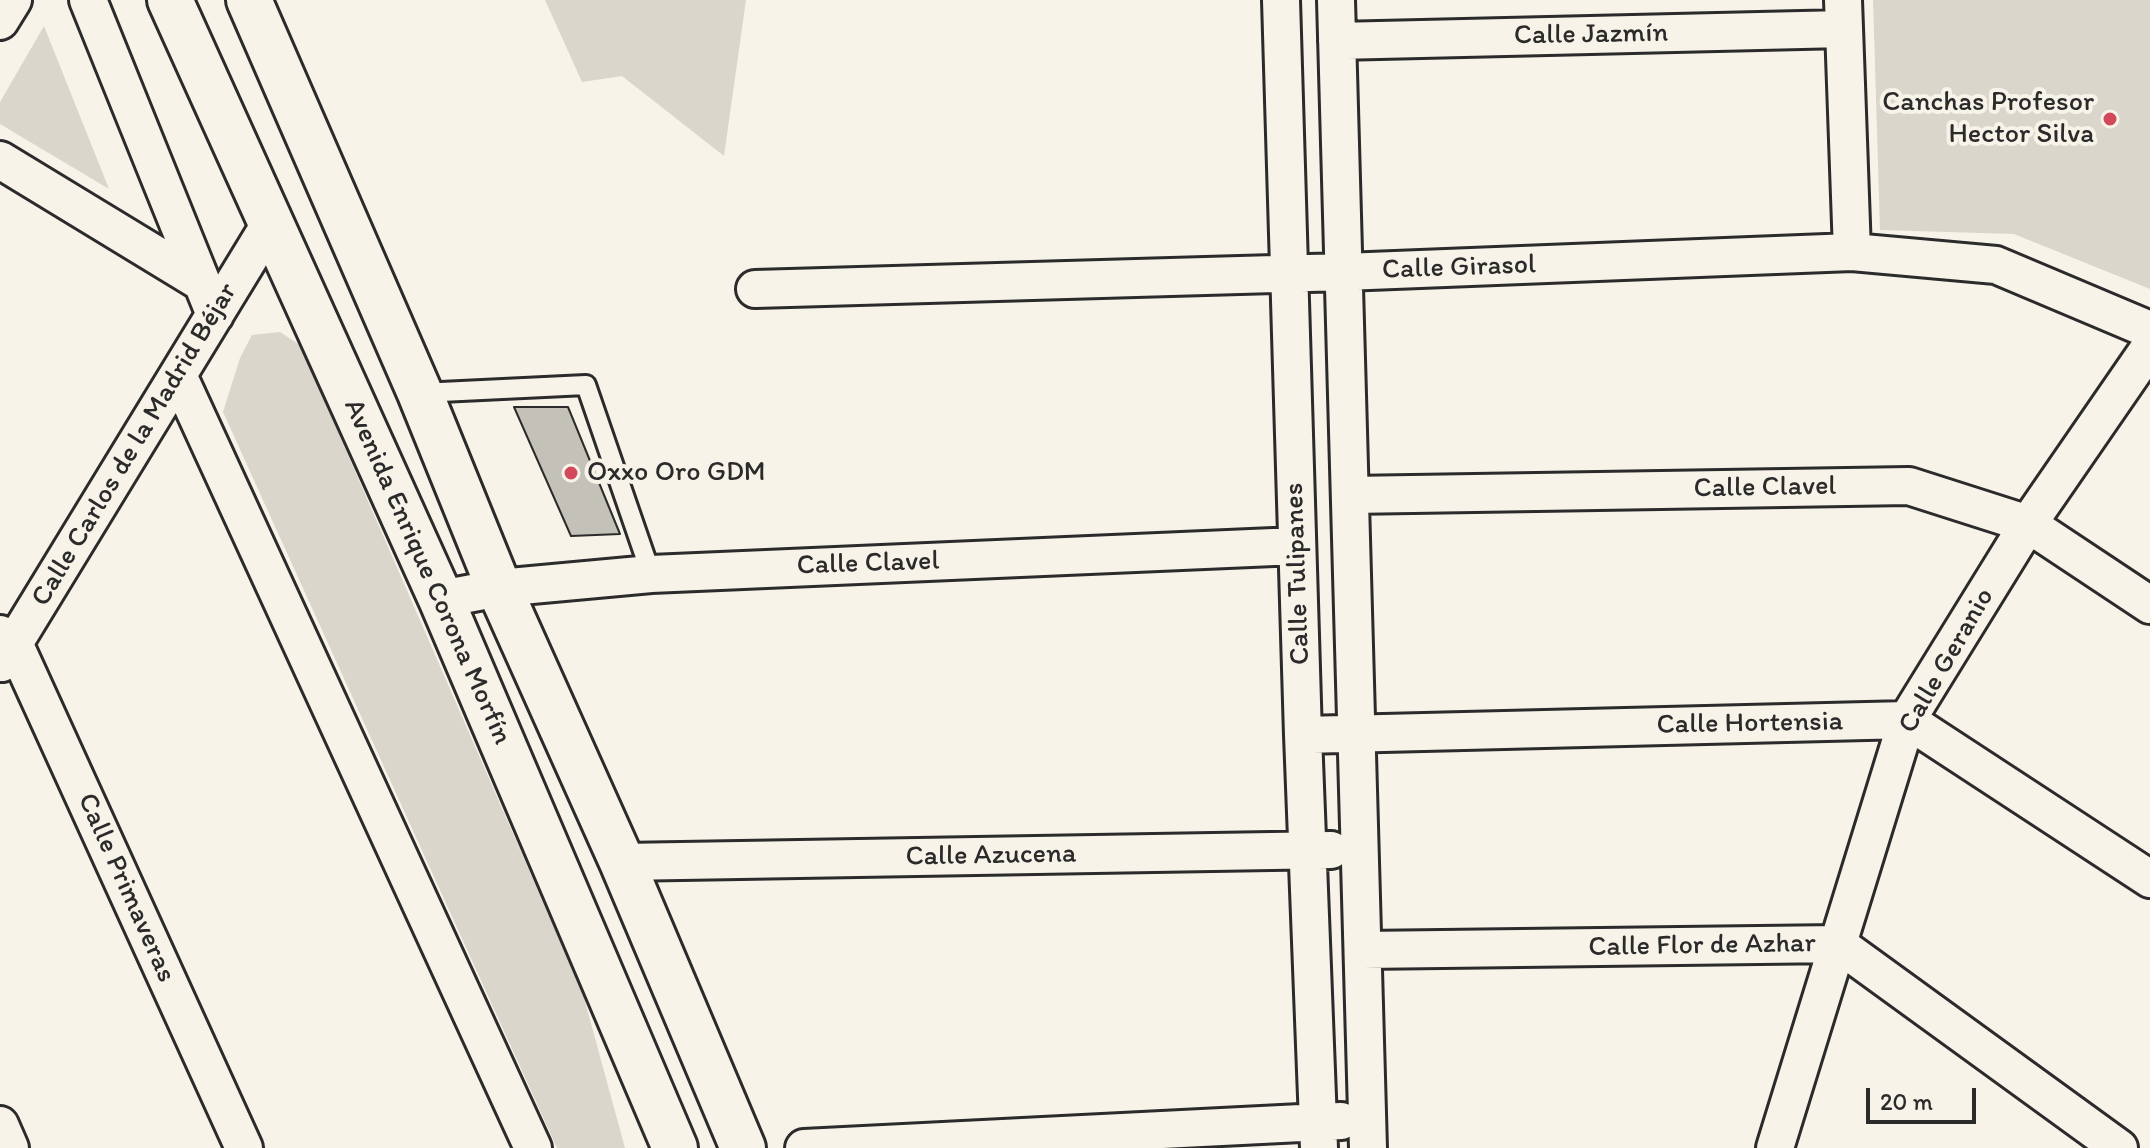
<!DOCTYPE html>
<html>
<head>
<meta charset="utf-8">
<style>
  body { margin:0 }
  #map { position:relative; width:2150px; height:1148px; overflow:hidden; background:#f7f3e8; font-family:Itim,sans-serif }
  canvas { display:block }
  .scale { position:absolute; left:1866px; top:1088px; width:110px; height:36px; box-sizing:border-box; border:4px solid #2b2b2b; border-top:0; padding-left:10px; font-size:24px; line-height:28px; white-space:nowrap; color:#2b2b2b; -webkit-text-stroke:6px #f7f3e8; paint-order:stroke }
</style>
</head>
<body>
<div id="map">
<canvas width="2150" height="1148"></canvas>
<div class="scale">20 m</div>
</div>
<script>
const ctx = document.querySelector('canvas').getContext('2d');
ctx.lineJoin = 'round';
function fill(path, color) {
  ctx.fillStyle = color;
  ctx.fill(path, 'evenodd');
}
function stroke(path, color, width, dash) {
  ctx.strokeStyle = color;
  ctx.lineWidth = width;
  ctx.lineCap = dash ? 'butt' : 'round';
  ctx.setLineDash(dash || []);
  ctx.stroke(path);
}
function write(font, color, halo, rows, align = 'center') {
  ctx.font = font + ' Itim,sans-serif';
  ctx.lineWidth = 8;
  ctx.setLineDash([]);
  ctx.textBaseline = 'middle';
  ctx.strokeStyle = halo;
  ctx.fillStyle = color;
  for (const [text, x, y, turn = 0] of rows) {
    ctx.save();
    ctx.translate(x, y);
    ctx.rotate((+turn || 0) * Math.PI / 180);
    ctx.textAlign = isNaN(turn) ? turn : align;
    if (halo) ctx.strokeText(text, 0, 0);
    ctx.fillText(text, 0, 0);
    ctx.restore();
  }
}
const green = new Path2D(`
  M545,0h201l-22,156 -102,-80 -40,6z
  M1873,0h277v289l-136,-55 -134,-4z
  M44,26l65,163 -109,-65v-22z
  M280,332l20,13 283,649 42,154h-68l-334,-736 17,-54 12,-23z`);
const building = new Path2D(`
  M514,407h54l52,127 -49,2z`);
const lane = new Path2D(`
  M420,393l166,-8 65,189`);
const street = new Path2D(`
  M88,0l127,315
  M1281,0l22,735 16,413
  M1336,0l32,1148
  M1843,0l9,252
  M0,21l13,-21
  M1337,41l507,-12
  M0,160l199,121
  M755,289l589,-17 508,-20 144,13 154,65
  M178,375l355,773
  M1350,495l559,-9 119,38 122,81
  M441,599l58,-11 152,-14 646,-28
  M0,634l14,9 230,505
  M2,663l268,-439
  M1303,735l604,-15 243,159
  M622,862l709,-12
  M1363,950l475,-6 281,204
  M0,1125l10,23
  M804,1148l537,-27
  M1775,1148l132,-428 121,-196 122,-177`);
const primary = new Path2D(`
  M170,0l271,599 234,549
  M249,0l171,393 79,195 123,274 121,286`);
const markers = [
  [2110,119,8,"#d1495b"],
  [571,473,8,"#d1495b"]
];
const streetNames = [
  ["Calle Jazmín",1591,35,-1],
  ["Calle Girasol",1459,268,-2],
  ["Calle Carlos de la Madrid Béjar",135,445,-59],
  ["Calle Clavel",1765,488,-1],
  ["Calle Clavel",868,564,-2],
  ["Avenida Enrique Corona Morfín",427,572,66],
  ["Calle Tulipanes",1298,574,-92],
  ["Calle Geranio",1947,661,-60],
  ["Calle Hortensia",1750,724,-1],
  ["Calle Azucena",991,856,-1],
  ["Calle Primaveras",126,888,66],
  ["Calle Flor de Azhar",1702,946,-1]
];
const poiNames = [
  ["Canchas Profesor",2094,103],
  ["Hector Silva",2094,135],
  ["Oxxo Oro GDM",587,473,"left"]
];
fill(green, '#dad6cc');
fill(building, '#c4c1b9');
stroke(building, '#2b2b2b', 2);
stroke(lane, '#2b2b2b', 24);
stroke(street, '#2b2b2b', 42);
stroke(primary, '#2b2b2b', 50);
stroke(lane, '#f7f3e8', 18);
stroke(street, '#f7f3e8', 36);
stroke(primary, '#f7f3e8', 44);
for (const [x, y, r, color] of markers) {
  const dot = new Path2D();
  dot.arc(x, y, r, 0, 2 * Math.PI);
  ctx.fillStyle = color;
  ctx.fill(dot);
  stroke(dot, '#f7f3e8', 3);
}
write('28px', '#2b2b2b', '#f7f3e8', streetNames);
write('28px', '#2b2b2b', '#f7f3e8', poiNames, 'right');
</script>
</body>
</html>
